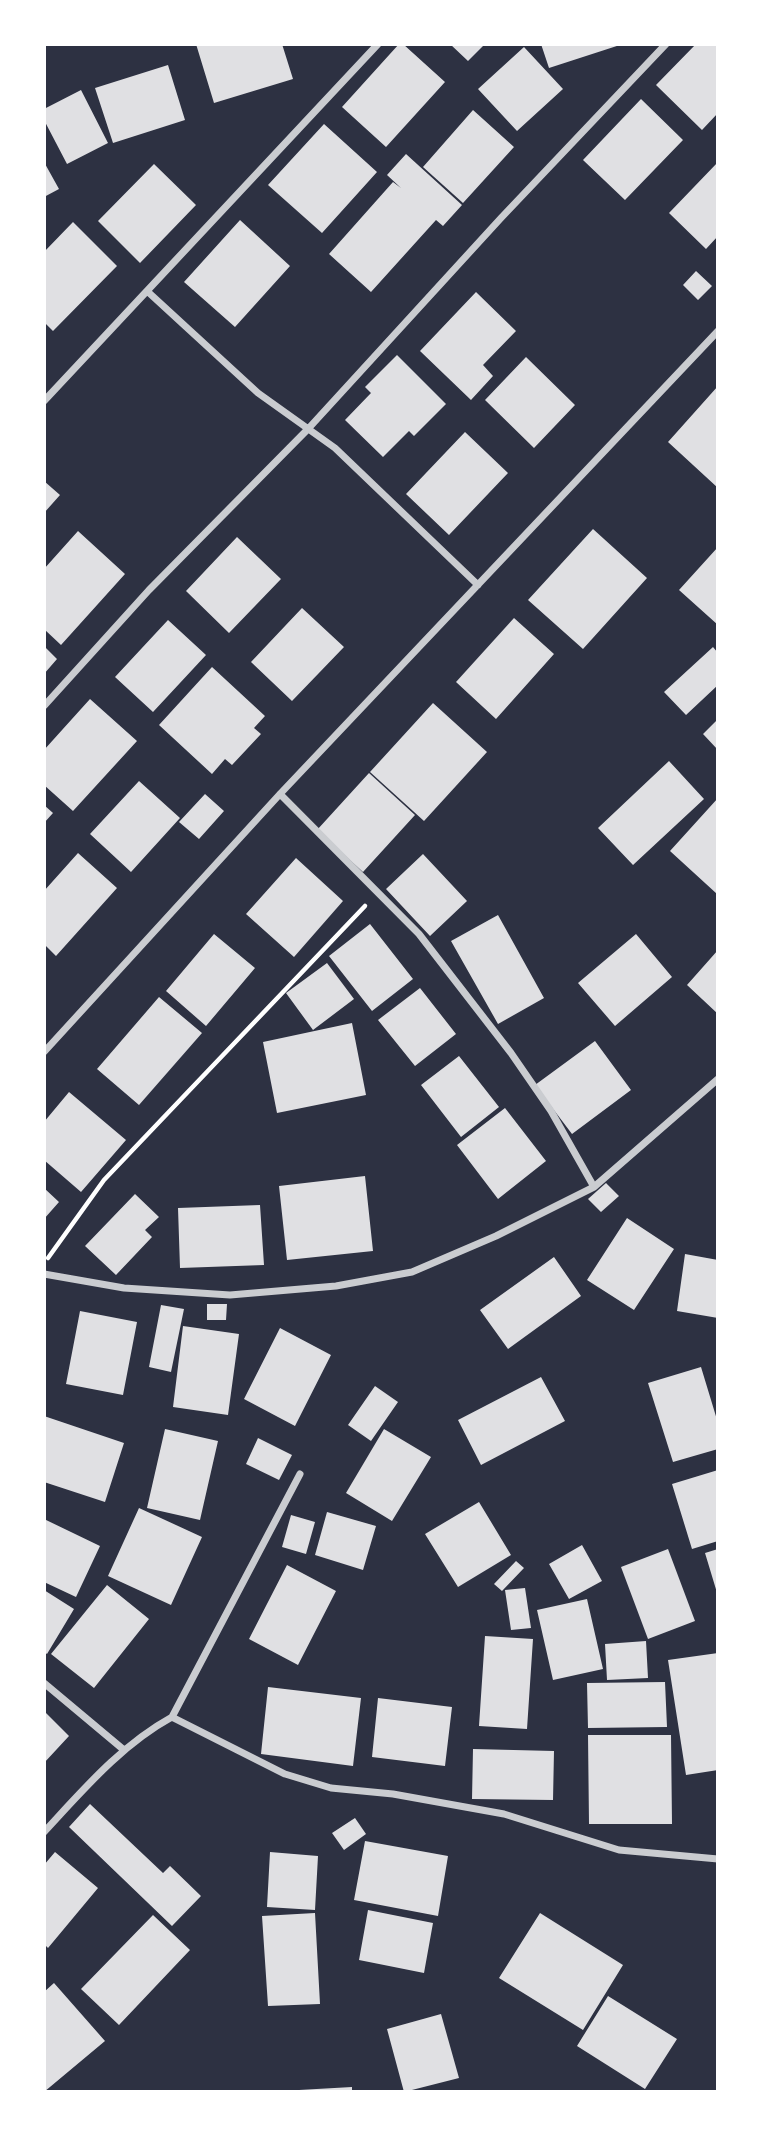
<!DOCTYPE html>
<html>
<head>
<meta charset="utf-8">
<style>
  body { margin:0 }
  #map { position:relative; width:762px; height:2136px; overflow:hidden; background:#2d3142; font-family:"Fira Sans Condensed",sans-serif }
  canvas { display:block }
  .frame { position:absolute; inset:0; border:46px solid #fff; pointer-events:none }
</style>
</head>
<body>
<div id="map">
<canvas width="762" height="2136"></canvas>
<div class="frame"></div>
</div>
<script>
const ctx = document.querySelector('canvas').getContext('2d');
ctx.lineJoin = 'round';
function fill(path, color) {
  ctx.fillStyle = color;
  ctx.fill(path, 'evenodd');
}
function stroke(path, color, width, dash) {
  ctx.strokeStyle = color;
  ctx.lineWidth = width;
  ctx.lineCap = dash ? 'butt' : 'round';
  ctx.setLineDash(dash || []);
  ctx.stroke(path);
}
const building = new Path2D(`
  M196,44h86l11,35 -79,24z
  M399,44h4l42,38 -59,65 -44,-40z
  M450,44h35l-17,17z
  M541,44h82l-74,24z
  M696,44h22v69l-16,17 -46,-45z
  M524,47l39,42 -46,42 -39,-42z
  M168,65l17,55 -72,23 -18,-55z
  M81,90l27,53 -41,21 -23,-44v-11z
  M641,99l42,41 -58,60 -42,-40z
  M473,110l41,37 -51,56 -40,-36z
  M324,124l53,48 -55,61 -54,-48z
  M406,154l56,51 -19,21 -7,-6 -65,72 -42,-38 64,-72 8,6 -14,-13z
  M44,162l15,27 -15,8z
  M718,162v74l-12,13 -37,-36z
  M154,164l42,41 -56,58 -42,-42z
  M240,220l50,46 -55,61 -51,-45z
  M73,222l44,44 -64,65 -9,-9v-70z
  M696,271l16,15 -14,14 -15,-15z
  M476,292l40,39 -33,34 10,11 -22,24 -51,-49z
  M397,355l49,49 -32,32 -5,-5 -26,26 -38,-37 26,-27 -6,-6z
  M526,357l49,48 -41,43 -49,-48z
  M718,386v102l-50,-46z
  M465,432l43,41 -59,62 -43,-41z
  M44,481l16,14 -16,18z
  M593,529l54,49 -64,71 -55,-49z
  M78,531l47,43 -64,71 -17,-16v-60z
  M237,537l44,42 -52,54 -43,-42z
  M718,547v78l-39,-35z
  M302,608l42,39 -52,54 -41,-39z
  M514,618l40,36 -58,65 -40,-37z
  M168,620l38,35 -53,57 -38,-35z
  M44,646l13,13 -13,15z
  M713,647l5,6v32l-32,30 -22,-23z
  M212,667l53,49 -11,12 7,6 -29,31 -7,-6 -13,15 -53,-49z
  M90,699l47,42 -64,70 -29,-26v-35z
  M433,703l54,49 -63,69 -54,-49z
  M718,719v31l-15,-16z
  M669,761l35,38 -71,66 -35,-37z
  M369,773l46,42 -52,57 -46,-42z
  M139,781l41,37 -49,54 -41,-38z
  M205,794l19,17 -25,28 -20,-17z
  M718,798v94l-1,2 -47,-43z
  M44,805l9,8 -9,10z
  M78,853l39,35 -61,68 -12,-12v-53z
  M423,854l44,47 -37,35 -44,-47z
  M296,858l47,43 -49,56 -48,-43z
  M498,915l46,83 -46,26 -47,-83z
  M370,924l43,55 -41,32 -43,-55z
  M214,934l41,34 -49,58 -40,-35z
  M636,934l36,43 -57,49 -37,-43z
  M718,950v64l-31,-29z
  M327,963l27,36 -41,31 -27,-37z
  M420,988l36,46 -41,32 -37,-46z
  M159,997l43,36 -63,72 -42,-36z
  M352,1023l14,72 -89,18 -14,-71z
  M595,1041l36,49 -59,44 -37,-49z
  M459,1056l40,51 -38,30 -40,-52z
  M69,1092l57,48 -45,52 -37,-32v-38z
  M505,1108l41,53 -48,38 -41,-54z
  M365,1176l8,75 -86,9 -8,-74z
  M606,1183l13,13 -18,16 -13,-13z
  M44,1188l15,14 -15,17z
  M135,1194l24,23 -14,13 7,7 -36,38 -31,-29z
  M260,1205l4,60 -84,3 -2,-60z
  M627,1218l47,31 -40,61 -47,-30z
  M685,1254l33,6v58l-41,-7z
  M554,1257l27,39 -73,53 -28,-39z
  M207,1304h20l-1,16h-19z
  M161,1305l23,4 -13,63 -22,-5z
  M80,1311l57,11 -14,73 -57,-11z
  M183,1326l56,8 -11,81 -55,-8z
  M280,1328l51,27 -36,71 -51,-27z
  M701,1367l17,56v26l-45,13 -25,-79z
  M541,1377l24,44 -84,44 -23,-45z
  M375,1386l23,16 -27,39 -23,-16z
  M44,1416l80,27 -19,59 -61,-20z
  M165,1429l53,12 -18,79 -53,-12z
  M384,1429l47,28 -39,64 -46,-28z
  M258,1438l34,17 -13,25 -33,-16z
  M718,1470v71l-26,8 -20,-65z
  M479,1502l32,53 -53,32 -33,-53z
  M139,1508l63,29 -31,68 -63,-29z
  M327,1512l49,14 -13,44 -48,-15z
  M291,1515l24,7 -9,32 -24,-7z
  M44,1519l56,27 -24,51 -32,-15z
  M582,1545l20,36 -33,18 -20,-35z
  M668,1549l27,72 -47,18 -27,-72z
  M718,1549v47l-13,-43z
  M516,1561l8,7 -22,23 -8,-7z
  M287,1565l49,26 -38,74 -49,-26z
  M107,1585l42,34 -55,69 -43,-34z
  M525,1588l6,40 -20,2 -6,-40z
  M44,1590l30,19 -27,45 -3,-2z
  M587,1599l16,70 -50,11 -16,-70z
  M485,1636l48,3 -6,90 -48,-3z
  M646,1641l2,37 -41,2 -2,-36z
  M718,1653v117l-32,5 -18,-115z
  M665,1682l2,45 -79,1 -1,-45z
  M268,1687l93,11 -8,68 -92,-12z
  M378,1698l74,9 -7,59 -73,-9z
  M44,1711l25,25 -25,27z
  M588,1735h83l1,89h-83z
  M473,1749l81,2 -1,49 -81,-1z
  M90,1804l73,69 7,-7 31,30 -29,30 -103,-99z
  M355,1818l11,16 -22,16 -12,-17z
  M365,1841l83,15 -10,60 -84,-16z
  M55,1852l43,36 -50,60 -4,-4v-79z
  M270,1852l48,4 -3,54 -48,-3z
  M368,1910l65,13 -9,50 -65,-13z
  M315,1913l5,91 -52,2 -6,-90z
  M540,1913l83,52 -40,65 -84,-52z
  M153,1915l37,35 -71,75 -38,-36z
  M54,1983l51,58 -61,51v-100z
  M608,1996l69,43 -32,50 -68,-43z
  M441,2014l18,64 -55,14 -17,-63z
  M352,2087v5h-53v-2z`);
const path = new Path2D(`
  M48,1258l56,-78 261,-274`);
const minor = new Path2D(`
  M147,291l111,102 77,55 143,137
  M44,401l334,-357
  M44,706l105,-116 159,-161 193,-211 165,-174
  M280,794l139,140 92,119 40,58 43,76
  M44,1052l236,-258 438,-463
  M44,1274l80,14 106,7 106,-9 76,-14 84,-36 98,-49 124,-108
  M44,1683l80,67
  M172,1717l128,-243
  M44,1832c39,-42 77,-87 128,-115l113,57 46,14 62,6 111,20 115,36 99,9`);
fill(building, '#e0e0e3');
stroke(path, '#fff', 4.5);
stroke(minor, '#caccd0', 7);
</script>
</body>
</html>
